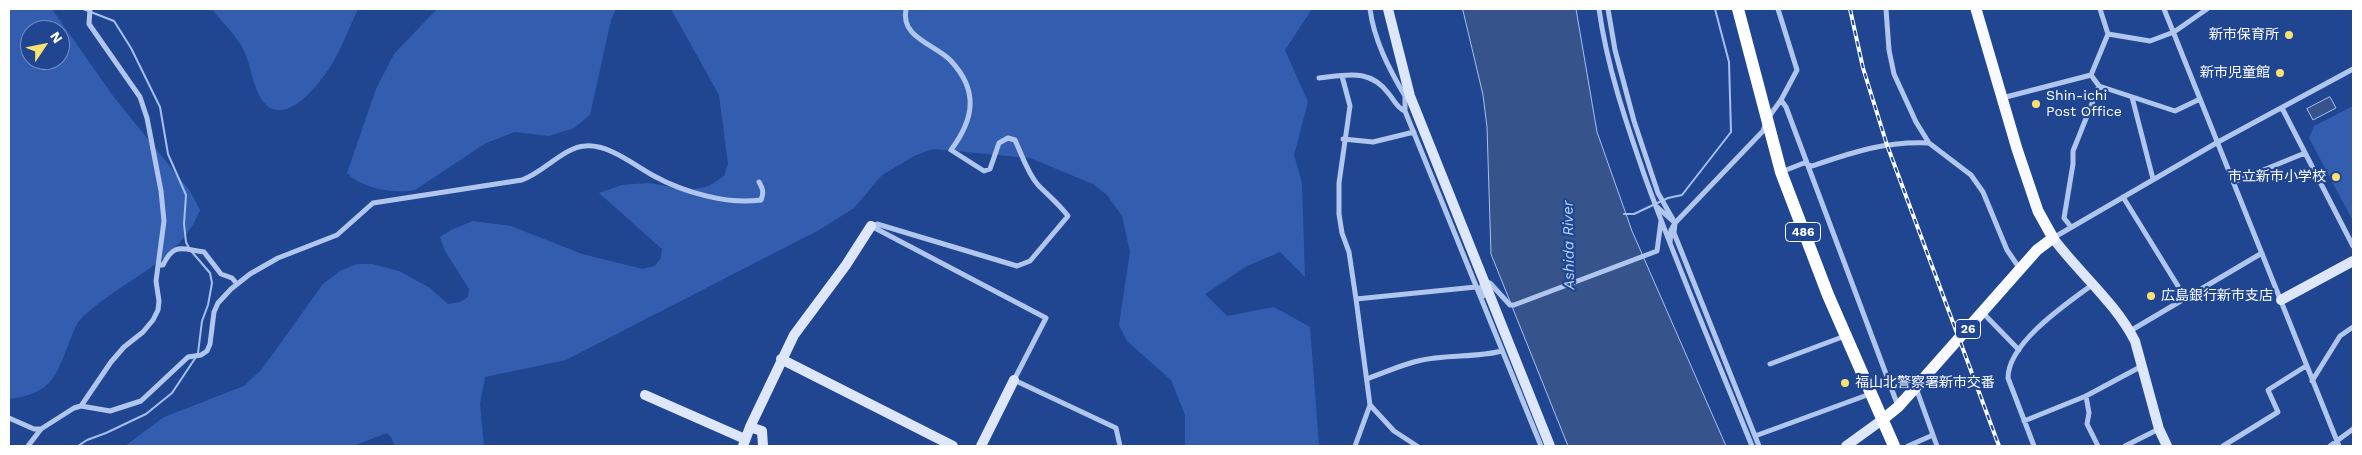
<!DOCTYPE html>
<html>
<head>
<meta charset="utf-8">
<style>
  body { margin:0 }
  #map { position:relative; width:2362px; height:455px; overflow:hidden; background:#204692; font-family:"Work Sans",sans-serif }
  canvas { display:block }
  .frame { position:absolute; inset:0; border:10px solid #fff; pointer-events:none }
  .north { position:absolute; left:20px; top:20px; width:50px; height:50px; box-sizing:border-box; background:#204692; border:1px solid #7990be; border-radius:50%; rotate:56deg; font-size:14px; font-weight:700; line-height:20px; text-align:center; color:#fff }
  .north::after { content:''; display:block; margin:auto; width:18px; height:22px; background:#fbe172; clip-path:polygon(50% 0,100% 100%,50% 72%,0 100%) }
</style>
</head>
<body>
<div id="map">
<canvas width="2362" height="455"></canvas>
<div class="frame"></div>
<div class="north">N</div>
</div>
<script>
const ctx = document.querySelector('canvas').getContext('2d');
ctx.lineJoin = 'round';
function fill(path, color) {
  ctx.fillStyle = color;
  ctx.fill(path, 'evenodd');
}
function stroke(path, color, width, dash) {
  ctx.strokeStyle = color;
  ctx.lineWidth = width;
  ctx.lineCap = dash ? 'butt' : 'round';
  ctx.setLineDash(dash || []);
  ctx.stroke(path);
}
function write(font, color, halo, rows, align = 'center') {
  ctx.font = font + ' "Work Sans","Noto Sans JP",sans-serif';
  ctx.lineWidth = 4.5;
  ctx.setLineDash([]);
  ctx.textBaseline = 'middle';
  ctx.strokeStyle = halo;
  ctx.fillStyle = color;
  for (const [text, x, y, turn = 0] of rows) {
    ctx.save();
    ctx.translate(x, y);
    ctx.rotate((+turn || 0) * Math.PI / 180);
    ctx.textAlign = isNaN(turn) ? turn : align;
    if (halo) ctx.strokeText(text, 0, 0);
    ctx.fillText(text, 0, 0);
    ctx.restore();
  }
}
const green = new Path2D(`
  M9,9h43l61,87 77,95 10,19c-22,55 -81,70 -120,110 -5,5 -7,14 -10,20 -14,36 -18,54 -61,59zM30,30h30v30h-30z
  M212,9h146c-9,19 -17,41 -28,58 -13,21 -51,67 -71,28 -8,-16 -9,-35 -18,-50 -8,-13 -20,-24 -29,-36z
  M437,9h179l-5,11 -21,95 -16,13 -25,8 -34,-4 -29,11 -71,47c-23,4 -52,-1 -68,-17l29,-84 18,-35z
  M671,9h641l-27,41 23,52 -14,53 8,28 3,94 -25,-25 -33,14 -42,28 22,22 47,-9 36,20 9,119h-134v-31l-14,-35 -44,-39 -8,-16 11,-73 -8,-36 -15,-21 -14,-11 -63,-26 -97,-9 -19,7 -32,19 -28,33 -35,22 -253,130 -81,17 -5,27 4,42h-89l-4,-9 -4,-4 -34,13h-228l39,-29 80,-31 18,-17 61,-85 17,-13 17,-7h15l27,7 31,17 18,16 12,-2 8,-5 1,-8 -24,-38 -5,-14 11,-7 22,-9 38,5 71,28 61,15 12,-3 6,-8 1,-9 -63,-56 23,-8 26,-2 42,7 19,-4 15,-10 4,-12 -9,-69z
  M2353,106v115l-44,-83 5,-12z`);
const water = new Path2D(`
  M1463,9h113l21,123 35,99 94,215h-158l-77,-192 -4,-127 -4,-32z
  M2330,97l6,11 -23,12 -6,-11z`);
const stream = new Path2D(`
  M83,9l31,12 17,27 29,59 8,47 18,41 -2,29 2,18 3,6
  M1624,214h10l34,-16 14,-3 49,-63 -2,-70 -14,-53
  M192,252l18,21 2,10 -4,22 -6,16 -4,32
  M78,446l9,-6 19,-7 40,-19 26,-21 24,-36`);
const street = new Path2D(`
  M1370,9c4,31 19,60 35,87h2
  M1599,9c8,58 27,113 46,168 33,91 71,180 107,269
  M1608,9l7,41 19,71 24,72 17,30 -1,10 85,213
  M1886,9l3,41 5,24 22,48 13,21 42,32 12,17 24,58 13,19
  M2164,9l175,437
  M2108,34l42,7 24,-9 33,-23
  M2091,75l17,-41 -8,-25
  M1342,76l8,30 -11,77v31l3,19 7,19 7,47 14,106 -15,41
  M1319,78c28,-3 51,-10 70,16 5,6 9,15 16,17
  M1405,96v15l136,335
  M2132,97l21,82
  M2002,98l89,-23 8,11 76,25 25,-12
  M1781,100l5,7 112,299
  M2282,108l71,138
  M1768,118l13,-18 16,-30 -19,-61
  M1343,139l30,3 41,-10
  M1781,172l23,-9 8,3c41,-14 73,-25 117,-23
  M2234,182l71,-29
  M2123,197l63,102
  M1656,206l19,17
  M871,226l6,-2 140,42 13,-5 38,-45c-9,-12 -19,-20 -30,-31 -11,-13 -16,-30 -23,-45l-7,-2 -9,5 -9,26 -6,2 -33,-21c23,-31 28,-59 0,-89 -16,-17 -51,-23 -45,-52
  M871,226l175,92 -32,62 102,48 4,18
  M2071,227l-7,-9 9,-54v-13l26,-65
  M2053,238l165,-96 135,-73
  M1670,243l1,-13 4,-7 88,-92 2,-6
  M159,265h4c11,-23 19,-16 41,-13l17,22 11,4 5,6
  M1483,296l-3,-6 4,-9 6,2 20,22h4l143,-54 4,-30
  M1356,299l120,-12
  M1983,313l36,37
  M2130,331l132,-78
  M1770,364l75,-28
  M1367,379c16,-6 34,-14 51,-18 27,-7 57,-3 84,-10
  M2312,381l28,-45 13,-9
  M1916,388l21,58
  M2086,396l3,17 -2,11 11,22
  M1370,405l24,26 23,15
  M81,406l30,-44 13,-15 19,-15 10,-12 5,-10 1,-9 -3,-20 8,-60 -3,-30 -14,-73 -7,-21 -51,-73 1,-15
  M9,418l25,11h7
  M2024,421l62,-25 56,-30
  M1755,436l115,-42
  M28,446l13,-17 33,-21 7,-2 29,5 31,-10 47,-44 13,-2 6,-4 3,-7 4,-32 4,-9 13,-14 19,-15 28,-16 59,-23 36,-32 149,-23c21,-7 42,-33 63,-34 24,-2 49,19 69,30 29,16 74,29 107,24 3,-8 2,-11 -2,-18
  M1908,446l25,-11
  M2034,446l-26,-68c0,-35 58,-74 84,-93
  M2125,446l34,-17
  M2223,446l55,-34 -10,-22 38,-24
  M2330,446l23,-17`);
const secondary = new Path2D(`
  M1388,9l22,87 140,350
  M2053,238c26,35 62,64 82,103l24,88 8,17
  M2281,300l72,-39
  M781,359l172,87
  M645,395l100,44
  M750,427l12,4 1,15
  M743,446l7,-19 44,-92 52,-70 25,-39
  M981,446l33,-66
  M1846,446l36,-26`);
const primary = new Path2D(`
  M1882,420l16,-13 17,-19 122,-138 16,-12 -15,-27 -21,-62 -41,-140`);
const highway = new Path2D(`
  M1738,9l43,163 47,123 66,151`);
const rail = new Path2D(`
  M1850,9l13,59 24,77 112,301`);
const markers = [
  [2289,35,5,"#fbe172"],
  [2280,73,5,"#fbe172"],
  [2036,104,5,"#fbe172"],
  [2336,177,5,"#fbe172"],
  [2151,296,5,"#fbe172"],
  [1845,383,5,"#fbe172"]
];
const shields = [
  [1803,232,35],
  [1968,329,25]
];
const shieldNames = [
  ["486",1803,232],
  ["26",1968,329]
];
const poiNames = [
  ["新市保育所",2279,35],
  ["新市児童館",2270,73],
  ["Shin-ichi",2046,96,"left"],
  ["Post Office",2046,112,"left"],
  ["市立新市小学校",2326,177],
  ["広島銀行新市支店",2161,296,"left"],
  ["福山北警察署新市交番",1855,383,"left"]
];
const waterNames = [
  ["Ashida River",1569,245,-91]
];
fill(green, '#335eaf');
fill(water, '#37538b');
stroke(water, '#a5c0ef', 1);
stroke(stream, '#a5c0ef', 2);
stroke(street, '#b1c6ed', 5);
stroke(secondary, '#dee7fa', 10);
stroke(primary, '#f8faff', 11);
stroke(highway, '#fff', 12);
stroke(rail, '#fff', 4);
stroke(rail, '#204692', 2, [5.5]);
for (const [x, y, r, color] of markers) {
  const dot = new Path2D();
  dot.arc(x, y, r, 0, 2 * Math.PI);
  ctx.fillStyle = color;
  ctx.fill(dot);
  stroke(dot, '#204692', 2);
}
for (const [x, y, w] of shields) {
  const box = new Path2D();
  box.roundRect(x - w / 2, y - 9.5, w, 19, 4);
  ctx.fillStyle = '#204692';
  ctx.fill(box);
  stroke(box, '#fff', 1);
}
write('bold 12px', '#fff', null, shieldNames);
write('14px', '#fff', '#204692', poiNames, 'right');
write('italic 15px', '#bdd1f4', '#204692', waterNames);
</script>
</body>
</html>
